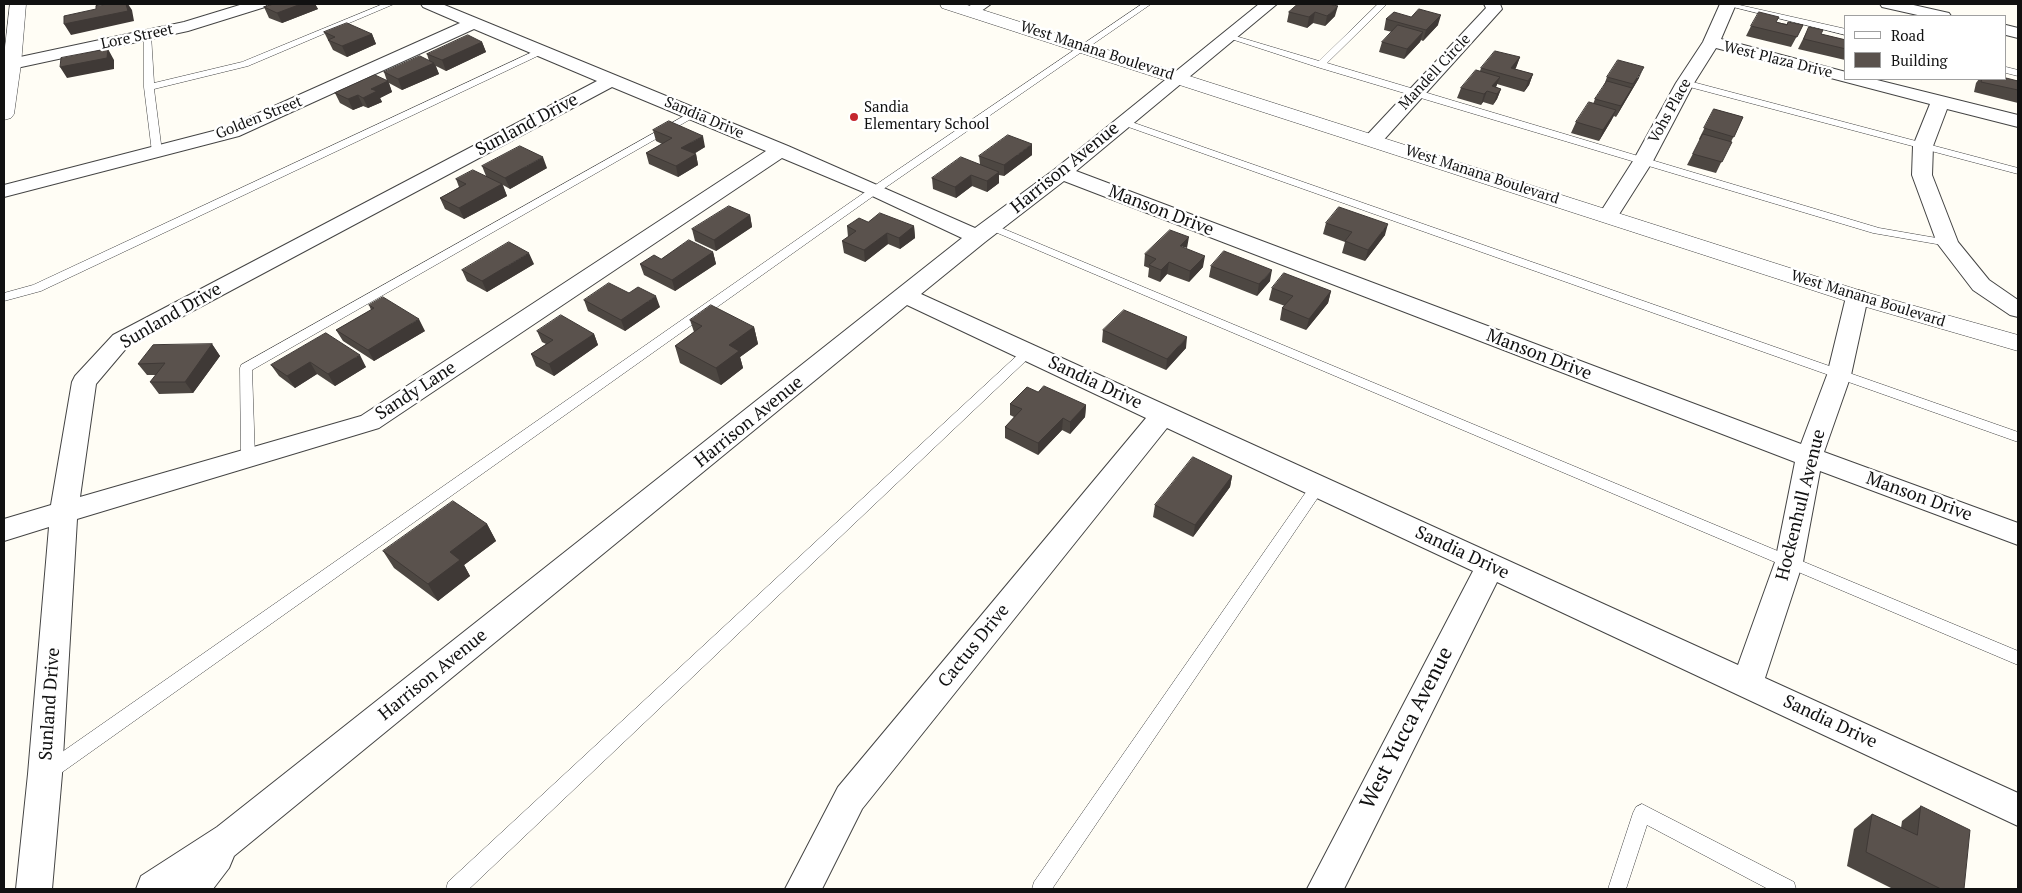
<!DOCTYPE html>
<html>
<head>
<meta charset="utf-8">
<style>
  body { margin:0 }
  #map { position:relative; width:2022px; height:893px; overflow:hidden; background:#fffdf5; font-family:"PT Serif",serif }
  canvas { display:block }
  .frame { position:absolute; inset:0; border:5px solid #111; pointer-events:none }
  .legend { position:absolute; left:1844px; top:15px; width:162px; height:65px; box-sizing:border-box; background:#fff; border:1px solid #a0a0a0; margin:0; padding:6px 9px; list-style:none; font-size:15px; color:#111 }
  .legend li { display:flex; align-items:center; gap:10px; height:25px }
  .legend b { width:25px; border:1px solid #a0a0a0 }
</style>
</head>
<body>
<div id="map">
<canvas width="2022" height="893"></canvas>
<div class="frame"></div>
<ul class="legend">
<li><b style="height:6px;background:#fff"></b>Road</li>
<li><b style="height:14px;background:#5a524d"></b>Building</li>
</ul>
</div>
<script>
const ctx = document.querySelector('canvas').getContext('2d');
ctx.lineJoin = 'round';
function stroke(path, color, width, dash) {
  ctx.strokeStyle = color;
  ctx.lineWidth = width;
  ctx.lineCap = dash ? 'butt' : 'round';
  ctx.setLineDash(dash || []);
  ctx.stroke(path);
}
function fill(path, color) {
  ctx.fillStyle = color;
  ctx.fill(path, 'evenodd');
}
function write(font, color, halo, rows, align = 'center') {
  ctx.font = font + ' "PT Serif",serif';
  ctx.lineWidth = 5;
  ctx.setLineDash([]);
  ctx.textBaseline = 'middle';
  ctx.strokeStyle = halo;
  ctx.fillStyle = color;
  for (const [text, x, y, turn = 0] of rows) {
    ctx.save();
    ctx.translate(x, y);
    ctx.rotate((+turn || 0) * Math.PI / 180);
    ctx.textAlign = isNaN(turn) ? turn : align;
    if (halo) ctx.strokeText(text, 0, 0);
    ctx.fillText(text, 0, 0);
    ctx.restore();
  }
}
const service = new Path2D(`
  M383,4h11l-146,62 -94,23 8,63 -5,3 -5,-3 -8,-65v-54l3,-1 4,3 3,48 88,-21z
  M1142,4h9l-272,188 -825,586 -6,2 -6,-2 -3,-6 3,-6 829,-578z
  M1378,4h9l-60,59 552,165 69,12 6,3 -6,3 -75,-13 -556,-166 -92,-30 1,-2h6l87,26z
  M1721,4h14l111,25v6z
  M541,48l5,3 -2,2 -503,238 -37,10v-8l29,-8z
  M2006,67l12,3v6l-12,-3z
  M1685,80l333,88v6l-336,-89 -2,-2z
  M693,111l3,1v4l-444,254 3,88 -2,4h-10l-2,-4 -1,-90 1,-3z
  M1123,119l895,313v10l-898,-318 -2,-2z
  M992,224l1026,427v14l-1030,-436 -2,-2z
  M1028,348l6,4 -2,3 -563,534h-23l2,-7 576,-533z
  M1318,481l5,1 2,4 -2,4 -271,399h-20l2,-7 279,-400z
  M1642,804l152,78 2,7h-28l-121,-64 -21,64h-18l25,-76 3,-6z`);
const minor = new Path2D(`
  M243,4h24l-2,3 -77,24 -176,38 -6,-1 -2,-3 2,-5 178,-38z
  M421,4h21l346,142 187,82 80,-59 204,-165h18l-201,167 725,273 26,-69 19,-78 3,-5 8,-2 8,2 3,5 -17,78 -27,77 194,71v22l-198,-74 -17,91 -38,116 253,115v33l-521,-244 -153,307h-37l166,-318 -306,-143 -305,381 -40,80h-37l53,-102 308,-369 -239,-113 -673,551 -5,12 -16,21h-77l5,-13 76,-49 745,-589 -94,-44 -86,-36 -403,270 -302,91 -15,255 -10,115h-36l12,-115 21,-247 -45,14v-22l47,-14 21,-123 3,-6 38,-41 484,-254 -123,-52 -235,107 -235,61v-12l221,-57 235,-105 -37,-16zM612,87l154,64 -405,265 -281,81 16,-113 33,-39zM1064,181l731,281 -20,100 -37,103 -817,-371 64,-52z
  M972,4h19l-14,10h-12l-2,-3z
  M1484,4h16l2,5 -122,135 -7,2 -7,-2 -3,-4 3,-4 120,-128z
  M1720,4h16l-15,35 125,33v7h27l145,36v12l-71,-18 -14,37 -1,29 26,67 31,38 29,20v17l-8,-2 -37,-25 -36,-47 -25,-68 1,-29 17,-42 -214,-56 -22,35 -41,78 -35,55 -3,4 -7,2 -7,-2 -3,-4 35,-55 43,-78 27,-41z
  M1880,4h29l40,9 2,3h-29l-40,-9z
  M2006,25l12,3v10l-12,-3z`);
const tertiary = new Path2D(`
  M10,4h16l-5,60 -7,50 -3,4 -7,2v-64z
  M940,4h24l901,288 153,43v16l-169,-49 -907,-294z`);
const wall = new Path2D(`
  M274,4h41l3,5 -36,14 -13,-5 -5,-11z
  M1298,4l37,12 -10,10 -12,-3 -6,5 -20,-6 2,-10z
  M1386,19l52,6 -15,16 -2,-1 -1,2 -16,17 -25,-7 3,-10 10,-10 -8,-2z
  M1776,22l11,2 16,1 -12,22 -45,-11 5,-10z
  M1809,27l12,7 25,6v19l-1,1 -47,-11z
  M324,32l48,2 4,10 -29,13 -14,-7z
  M482,42l4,10 -40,19 -10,-5 3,8 -37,16 -13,-7 3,9 -12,6 2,4 -14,6 -5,-2 -10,4 -13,-7 -5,-10 52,-12 -3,-9 45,-11 -2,-7z
  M1520,57l-5,12 18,5 -4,11 -5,7 -27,-8 -1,3 5,2 -4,10 -4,6 -10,-3 -2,3 -24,-7 4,-10 19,-17 1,-3z
  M1607,77l32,1 -23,39 -2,-1 -15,25 -28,-8 5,-11 17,-18 2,-5 8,-11z
  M1979,79h27l12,2v22l-44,-11 2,-9z
  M1714,109l29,8 -27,56 -29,-8 13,-25 -1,-1z
  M653,130l52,17 -11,7h2l2,11 -20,12 -29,-13 -3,-11 16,-9 -6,-3z
  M1032,155l-28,21 -5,-1v8l-12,9 -15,-6 -16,12 -23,-9 -1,-11 48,-14 -1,-8z
  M482,166l65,2 -37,21 -7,-4 4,11 -43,23 -19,-10 -5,-11 19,-11 -3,-8 30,-3z
  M750,215l2,12 -36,24 -21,-10 -3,-12z
  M868,222l46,4 1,12 -15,11 -12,-5 -23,18 -21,-9 -2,-12 6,-4 -1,-11z
  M1326,223l59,12 -20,26 -23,-8 3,-11 -22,-8z
  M1187,249l16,18 -14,15 -22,-8 -7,8 -12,-5 1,-9 -5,-2 1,-12z
  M713,252l3,12 -41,27 -31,-16 -4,-11 21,-5z
  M534,264l-47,28 -20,-11 -5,-11z
  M1211,266l59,15 -13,15 -48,-19z
  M1272,288l59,3 -3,12 -22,27 -26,-10 2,-12 3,-2 -16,-6z
  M629,293l31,14 -35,24 -37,-20 -4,-11z
  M369,305l56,26 -51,30 -31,-20 -7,-11 35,-20z
  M690,320l64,7 4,17 -18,13 3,11 -22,17 -41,-22 -5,-17 19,-14z
  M1103,330l83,18 -20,22 -64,-28z
  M537,331l57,3 4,11 -44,31 -18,-10 -5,-12 15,-10 -4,-2z
  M326,333l40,34 -31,19 -18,-12 -22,14 -16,-12 -8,-11z
  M212,344l8,12 -27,37 -34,1 -9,-12 6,-7h-9l-9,-11z
  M1010,404l76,1 -1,12 -15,17 -8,-4 -24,25 -33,-17v-11l9,-10 -4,-2z
  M1232,476l-2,11 -37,50 -40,-20 2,-12z
  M487,524l9,17 -32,24 6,11 -32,25 -44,-33 -11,-17z
  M1921,806l43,83h-71l-46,-23 7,-37 18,-15 29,14 1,-7z`);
const shadedWall = new Path2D(`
  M126,4h2l4,6 2,11 -63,14 -7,-11z
  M301,4h14l3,5 -36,14 -5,-10z
  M1338,6l-3,10 -10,10 2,-10z
  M1315,12l-2,11 -6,5 2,-11z
  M1441,15l-3,10 -15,16 3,-11z
  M1423,32l-3,10 -16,17 3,-10z
  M372,34l4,10 -29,13 -5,-11z
  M482,42l4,10 -40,19 -4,-11z
  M108,49l6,11v9l-47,9 -7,-11z
  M1520,57l-4,11 -6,8 1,-8z
  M434,63l5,11 -37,16 -4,-11z
  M1644,67l-5,11 -23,39 5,-11z
  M1533,74l-4,11 -5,7 4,-11z
  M1500,77l-4,10 -4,-1z
  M388,81l4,11 -12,6 2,4 -14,6 -5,-10 8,-9z
  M1501,89l-4,10 -4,6 4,-11z
  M1487,91l-4,11 -2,3 3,-11z
  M358,95l5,11 -10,4 -5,-11z
  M1616,110l-5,11 -12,20 4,-11z
  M703,136l2,11 -21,12 -3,-11z
  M1032,144v11l-28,21v-11z
  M696,154l2,11 -20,12 -2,-11z
  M543,157l4,11 -37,21 -5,-11z
  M999,172v11l-12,9v-11z
  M971,175l1,11 -16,12 -1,-11z
  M502,184l5,12 -43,23 -5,-11z
  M750,215l2,12 -36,24 -2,-11z
  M1388,224l-3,11 -20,26 3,-11z
  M914,226l1,12 -15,11 -1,-11z
  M887,233l1,11 -23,18 -1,-12z
  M1189,237l-2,11 -7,-2z
  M713,252l3,12 -41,27 -3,-11z
  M529,253l5,11 -47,28 -5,-11z
  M1205,256l-2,11 -14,15 1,-11z
  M1169,262l-2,12 -7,8 1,-12z
  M1272,270l-2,11 -13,15 2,-12z
  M1331,291l-3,12 -22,27 3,-11z
  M656,296l4,11 -35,24 -4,-11z
  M419,319l6,12 -51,30 -6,-11z
  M754,327l4,17 -18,13 3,11 -22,17 -5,-17 13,-23z
  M594,334l4,11 -44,31 -5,-12z
  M1187,337l-1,11 -20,22 1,-11z
  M212,344l8,12 -27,37 -8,-11z
  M360,355l6,12 -31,19 -7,-12z
  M310,362l7,12 -22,14 -8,-12z
  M1086,405l-1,12 -15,17v-12z
  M1063,418l-1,12 -24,25v-12z
  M1232,476l-2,11 -37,50 2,-12z
  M487,524l9,17 -32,24 6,11 -32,25 -10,-17 22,-32z`);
const building = new Path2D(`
  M108,4h18l2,7 -64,13v-8l32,-7v-3z
  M274,4h27l-24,9 -13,-6z
  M1298,4h31l9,2 -11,10 -12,-4 -6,5 -20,-5z
  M1419,9l22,6 -15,15 -40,-11 8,-7 17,5z
  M1759,12l20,5 -3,5 11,3 1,-3 15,3 -6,12 -46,-11z
  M347,23l25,11 -30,12 -14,-6 7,-3 -11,-5z
  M1398,25l25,7 -16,17 -25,-7z
  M1809,27l14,3 -2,4 25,6v9l-42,-10z
  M468,35l14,7 -40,18 -15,-6z
  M108,49l-1,9 -47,9 1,-9z
  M1495,51l25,6 -9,11 22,6 -5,7 -47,-13z
  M420,56l14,7 -36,16 -14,-7z
  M1618,60l26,7 -11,17 -26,-7z
  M1476,70l24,7 -8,9 9,3 -4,5 -10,-3 -3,3 -23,-6z
  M375,75l13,6 -17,8 6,2 -14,7 -5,-3 -10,4 -13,-6z
  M2006,78l12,3v9l-37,-8 1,-3h24z
  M1607,81l25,7 -11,18 -26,-7z
  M1589,102l27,8 -13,20 -27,-8z
  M1714,109l29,8 -9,20 -30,-9z
  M669,121l34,15 -22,12 15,6 -20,12 -30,-13 26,-15 -19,-8z
  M1703,134l29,8 -10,20 -29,-8z
  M1008,135l24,9 -28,21 -25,-9z
  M520,146l23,11 -38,21 -23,-12z
  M961,157l38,15 -12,9 -16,-6 -16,12 -23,-9z
  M473,170l29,14 -43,24 -19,-10 26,-14 -10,-5z
  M729,206l21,9 -36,25 -22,-11z
  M1339,207l49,17 -20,26 -23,-9 7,-9 -26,-9z
  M880,213l34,13 -15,12 -12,-5 -23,17 -22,-9 14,-10 -9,-5 12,-8 9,4z
  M1170,230l19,7 -9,9 25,10 -15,15 -21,-9 -8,8 -12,-5 7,-6 -11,-5z
  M689,240l24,12 -41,28 -32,-16 14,-9 7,4z
  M509,242l20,11 -47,28 -20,-11z
  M1224,251l48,19 -13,14 -48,-18z
  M1284,273l47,18 -22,28 -27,-11 11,-12 -21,-8z
  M609,283l20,10 9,-6 18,9 -35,24 -37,-20z
  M383,297l36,22 -51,31 -32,-20 38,-22 -5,-3z
  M711,305l43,22 -25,18 10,6 -23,17 -41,-22 27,-20 -12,-6z
  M1124,310l63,27 -20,22 -64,-29z
  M561,315l33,19 -45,30 -18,-10 22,-14 -16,-9z
  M326,333l34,22 -32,19 -18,-12 -23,14 -16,-11z
  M212,344l-27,38h-35l15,-19 -27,1 15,-19z
  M1044,386l42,19 -16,17 -7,-4 -25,25 -33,-16 17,-18 -12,-5 17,-17 11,5z
  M1193,457l39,19 -37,49 -40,-20z
  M453,501l34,23 -37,28 10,8 -32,24 -45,-33z
  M1921,806l49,24 -6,59h-23l-75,-37 6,-38 45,21z`);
const markers = [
  [854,117,5,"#c4262e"]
];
const farStreetnames = [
  ["Lore Street",137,37,-12],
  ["West Manana Boulevard",1097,51,18],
  ["West Plaza Drive",1778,60,14],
  ["Mandell Circle",1435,72,-47],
  ["Vohs Place",1670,111,-61],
  ["Golden Street",259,118,-22],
  ["Sandia Drive",704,118,23],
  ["West Manana Boulevard",1482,175,18],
  ["West Manana Boulevard",1868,299,17]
];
const farPoinames = [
  ["Sandia",864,108],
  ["Elementary School",864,125]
];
const streetNames = [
  ["Sunland Drive",527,125,-28],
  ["Harrison Avenue",1065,168,-39],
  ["Manson Drive",1161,211,21],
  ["Sunland Drive",171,316,-30],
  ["Manson Drive",1539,355,21],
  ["Sandia Drive",1095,383,25],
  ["Sandy Lane",416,391,-33],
  ["Harrison Avenue",749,422,-39],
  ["Manson Drive",1919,497,20],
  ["Hockenhull Avenue",1801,505,-76],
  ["Sandia Drive",1462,553,25],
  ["Cactus Drive",974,646,-51],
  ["Harrison Avenue",433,675,-39],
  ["Sunland Drive",50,704,-86],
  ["Sandia Drive",1830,722,25]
];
const nearStreetnames = [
  ["West Yucca Avenue",1407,728,-63]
];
stroke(service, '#444', 1);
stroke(minor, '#444', 2);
stroke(tertiary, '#444', 1);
fill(service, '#fff');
fill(minor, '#fff');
fill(tertiary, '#fff');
fill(wall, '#4d4742');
fill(shadedWall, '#3f3936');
fill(building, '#5a524d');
stroke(building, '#3f3936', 1);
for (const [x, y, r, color] of markers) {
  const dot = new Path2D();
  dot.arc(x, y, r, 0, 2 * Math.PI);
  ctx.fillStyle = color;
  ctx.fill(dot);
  stroke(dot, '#fff', 2);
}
write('15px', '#111', '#fff', farStreetnames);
write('15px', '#111', '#fff', farPoinames, 'left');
write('18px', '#111', '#fff', streetNames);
write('21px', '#111', '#fff', nearStreetnames);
</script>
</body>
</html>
